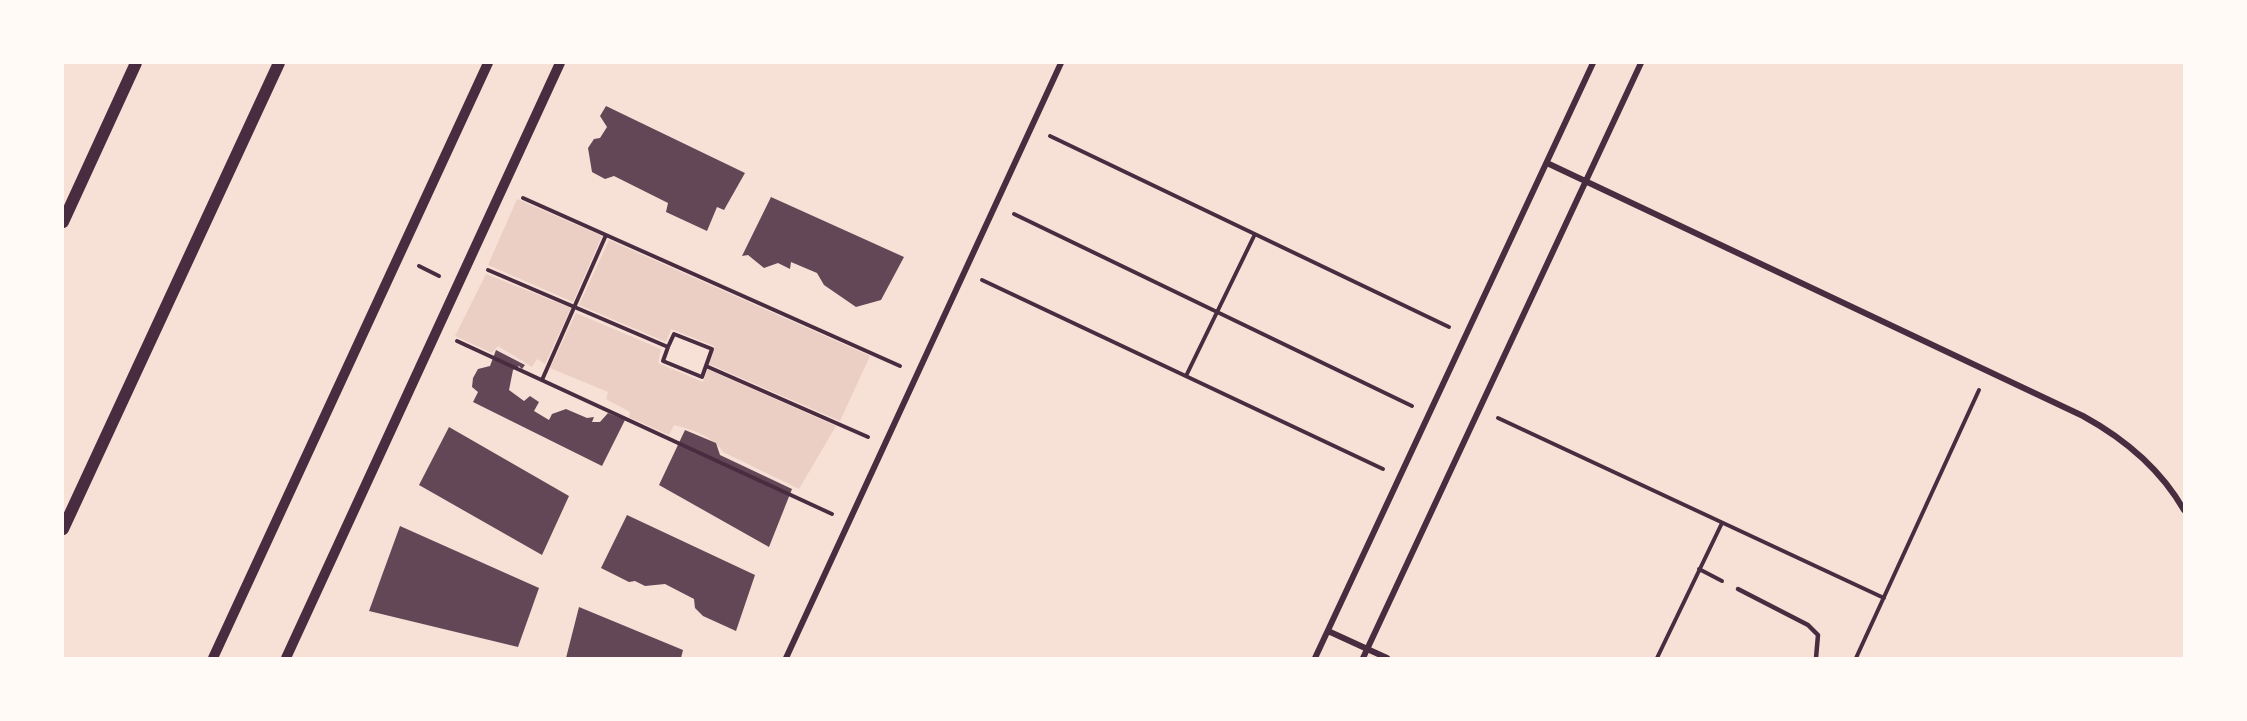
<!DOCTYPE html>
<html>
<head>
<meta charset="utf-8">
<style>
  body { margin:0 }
  #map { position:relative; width:2247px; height:721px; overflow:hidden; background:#f7e1d7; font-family:Montserrat,sans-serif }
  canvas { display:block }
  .frame { position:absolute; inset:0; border:64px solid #fffaf5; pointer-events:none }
</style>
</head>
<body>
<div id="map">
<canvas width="2247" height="721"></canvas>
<div class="frame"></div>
</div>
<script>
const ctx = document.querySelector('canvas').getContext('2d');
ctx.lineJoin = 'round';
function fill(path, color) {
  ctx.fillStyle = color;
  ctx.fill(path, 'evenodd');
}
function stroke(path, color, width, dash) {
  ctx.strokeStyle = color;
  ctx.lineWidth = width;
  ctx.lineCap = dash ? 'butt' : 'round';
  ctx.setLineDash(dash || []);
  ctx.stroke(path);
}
const green = new Path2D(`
  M517,199l85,37 -29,66 -85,-37z
  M609,240l261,116 -30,65 -131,-57 5,-18 -43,-17 -5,13 -87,-37z
  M486,274l85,34 -26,56 -8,-5 -5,8 -34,-21 -6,7 -37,-17z
  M576,313l85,36 -3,14 45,19 4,-13 129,57 -37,63 -76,-37c-9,-15 -32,-23 -49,-27l-5,10 -40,-18 1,-5 -24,-13 2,-7 -58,-24z`);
const building = new Path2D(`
  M606,106l139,67 -21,37 -7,-3 -10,24 -41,-19 2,-9 -54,-27 -9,3 -13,-7 -4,-24 6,-9 6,-1 7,-11 -7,-11z
  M771,197l133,60 -23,43 -25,7 -32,-22 -7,-12 -26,-11 -1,7 -12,-6 -14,5 -16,-13 -6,1z
  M496,350l29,15 -3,4 -3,-3 -6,4 -4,20 15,11 6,-5 9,6 -5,9 15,9 3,-6 14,-5 21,9 7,-1 -2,5h8l8,-9 17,7 -23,46 -129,-64 5,-10 -6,-5 1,-9 5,-9 12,-3z
  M449,427l120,69 -27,59 -123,-70z
  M685,430l31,13 4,12 72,34 -23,58 -110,-62z
  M627,515l128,60 -19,56 -33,-15 -8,-8 -1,-9 -29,-15 -20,2 -10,-5 -6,1 -28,-14z
  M400,526l139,62 -21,59 -149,-36z
  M579,607l104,43 -2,8h-115z`);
const path = new Path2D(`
  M1050,136l399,191
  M523,198l377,168
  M1014,214l398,192
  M419,266l20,10
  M488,270l180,77 -5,14 39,16 10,-28 -38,-15 -6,13
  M982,280l401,189
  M457,341l375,173
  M706,366l162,71
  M1186,376l69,-142
  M542,380l64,-145
  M1498,418l386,180
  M1699,569l23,12
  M1657,658l65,-135
  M1856,658l123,-268`);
const service = new Path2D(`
  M1738,589l70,36 10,10 -2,23`);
const minor = new Path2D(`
  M1547,163l536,253c42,23 77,52 101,94
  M1328,631l59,27
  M786,658l275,-595
  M1315,658l278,-595
  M1363,658l278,-595`);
const tertiary = new Path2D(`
  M213,658l275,-595
  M286,658l274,-595`);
const secondary = new Path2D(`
  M63,222l73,-159
  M63,529l216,-466`);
fill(green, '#ebcfc5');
fill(building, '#644757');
stroke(path, '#4a2c40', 4);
stroke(service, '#4a2c40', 4.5);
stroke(minor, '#4a2c40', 6);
stroke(tertiary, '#4a2c40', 10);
stroke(secondary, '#4a2c40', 12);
</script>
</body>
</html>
